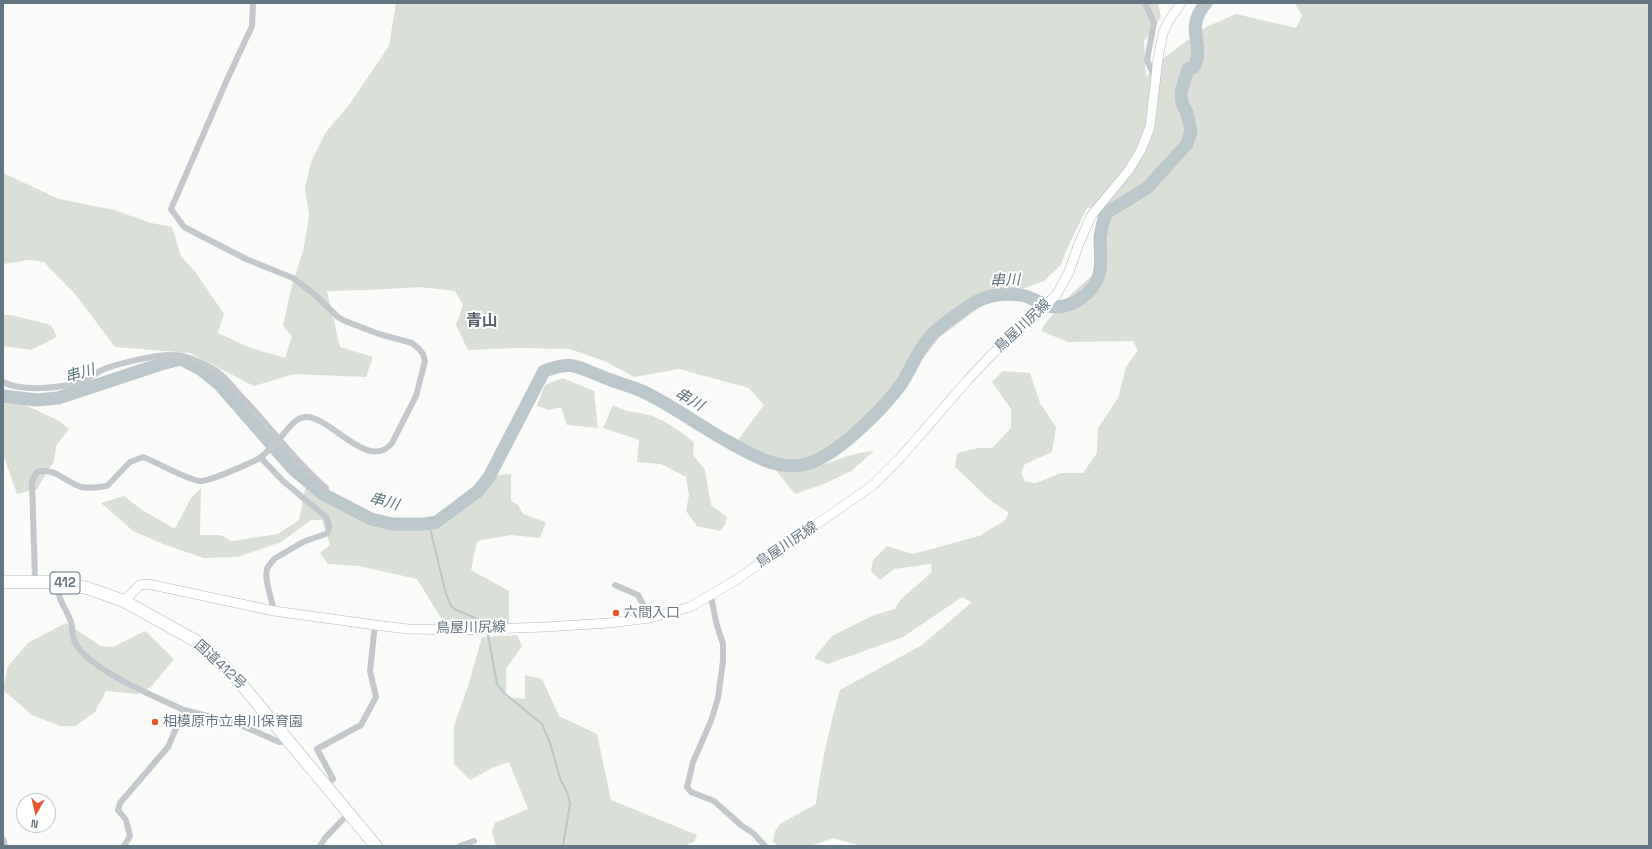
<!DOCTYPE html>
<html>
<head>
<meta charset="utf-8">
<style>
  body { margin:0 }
  #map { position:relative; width:1652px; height:849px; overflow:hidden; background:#fafaf8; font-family:"Space Grotesk",sans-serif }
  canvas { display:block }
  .frame { position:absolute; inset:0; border:4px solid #657683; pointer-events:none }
  .north { position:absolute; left:16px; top:793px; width:40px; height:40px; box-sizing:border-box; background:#fff; border:1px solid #c1c8cd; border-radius:50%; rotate:188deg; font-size:11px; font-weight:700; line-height:16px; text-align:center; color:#657683 }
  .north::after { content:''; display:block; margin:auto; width:14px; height:18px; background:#e4572e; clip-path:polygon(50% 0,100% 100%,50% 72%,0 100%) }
</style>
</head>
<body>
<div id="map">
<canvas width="1652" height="849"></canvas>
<div class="frame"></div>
<div class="north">N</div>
</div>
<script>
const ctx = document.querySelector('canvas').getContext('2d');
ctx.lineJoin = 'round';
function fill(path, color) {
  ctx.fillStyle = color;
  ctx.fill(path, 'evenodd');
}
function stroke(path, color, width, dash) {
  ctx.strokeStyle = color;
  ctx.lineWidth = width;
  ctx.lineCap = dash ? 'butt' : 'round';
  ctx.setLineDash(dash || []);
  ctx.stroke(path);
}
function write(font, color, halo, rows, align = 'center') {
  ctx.font = font + ' "Space Grotesk","Noto Sans JP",sans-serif';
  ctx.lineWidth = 4;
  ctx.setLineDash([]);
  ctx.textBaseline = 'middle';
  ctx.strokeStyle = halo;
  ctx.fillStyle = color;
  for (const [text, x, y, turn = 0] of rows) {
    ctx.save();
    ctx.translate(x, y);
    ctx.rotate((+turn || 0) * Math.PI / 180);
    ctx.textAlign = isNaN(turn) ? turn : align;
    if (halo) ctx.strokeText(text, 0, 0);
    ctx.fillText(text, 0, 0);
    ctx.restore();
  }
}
const green = new Path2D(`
  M396,3h762l3,14 -17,24 2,36 19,-20 39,-29 32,-14 60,14 6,-12 -7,-13h354v843h-788l-28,-8 -23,8h-31l-6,-4 1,-9 6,-9 36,-20c5,-39 13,-76 24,-114l82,-45 50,-43 -10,-5 -59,40 -75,27 -14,-6 18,-22 42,-21 21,-6 5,-9 32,-28 -1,-8 -37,5 -14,11 -9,-9 2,-11 14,-14 25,8 12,-3 55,-15 25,-15 5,-8 -18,-12 -36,-34 2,-14 22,-5h13l19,-20v-19l-19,-27 11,-11 27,2 10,30 16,24 -4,25 -27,12 -4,9 4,9 11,1 25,-10h22l14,-20 1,-25 20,-30 8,-31 12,-17 -5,-9 -65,1 -27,-11 3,-6 24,-28 29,-26 9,-41 4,-24 -23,2 -16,32 -11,26 -16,15 -56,20 -48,36 -27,34 -11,18 -18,18 -14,17 -14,12 -3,7 -17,13 -52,6 -25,-9 -21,-13 26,-35 -15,-17 -70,-19 -45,8 -27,-15 -37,-13 -54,-1 -48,2 -12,-25 7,-20 -8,-14 -35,-4 -49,3 -44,1 13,56 33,10 -7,20 -72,-3 -40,12 -64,-33 -75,-6 -40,-53 -31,-32 -16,-2 -25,4v-91l56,26 55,11 37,13 21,4 9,29 15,17 28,41 -6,19 30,14 37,11 7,-22 -9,-10 7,-33 14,-46 5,-32 -4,-27 6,-26 15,-30 23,-27 40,-59z
  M3,315h8l40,10 6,12 -26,13 -28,-4z
  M563,378l31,13 4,37 -31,-3 -6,-18 -12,3 -12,-4 8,-21z
  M3,394l56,27 10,8 -13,17 -2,15 -17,28 -20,5 -14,-40z
  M613,405c13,8 25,6 39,11 16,6 29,16 42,26l-1,13 12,15 6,35 16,12 -2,8 -5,6 -23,-5 -11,-15 3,-16 -3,-18 -25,-13 -24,-2 2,-22 -36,-12z
  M874,451l-23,20 -27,13 -29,10 -20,-25c28,7 54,-8 81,-15 6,-2 12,-2 18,-3z
  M511,474v27l7,4 5,9 23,8 -6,16 -29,-3 -34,6 -6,29 38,21v32h-65l-27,-44 -58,-13 -31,-2 -8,-11 10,-8 -8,-25h-11l-30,22 -43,15 -34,1 -41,-14 -30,-13 -32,-28 23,-7 18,14 33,19 16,-31 10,-10 -1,47h20l12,6 46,-7 21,-14 8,-39 46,36 53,13 35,-2 40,-32 11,-20z
  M66,623l35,23 12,1 32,-16 29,28 -23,28 -14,7 -31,-3 -11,21 -20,14h-15l-28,-11 -29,-25 5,-24 21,-24z
  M517,635l5,11 -16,23v28l19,2v-24l17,4 17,37 38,18 14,66 86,35 -3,7 -11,4h-187l-4,-14 3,-9 33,-14 -19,-47 -17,6 -22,12 -16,-16v-38l14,-40 14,-49z`);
const stream = new Path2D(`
  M429,524l17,70 5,12 5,4 15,6 11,6
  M488,635l9,49 7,9 38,31 8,19 11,38 6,11 3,11 -7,43`);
const river = new Path2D(`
  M3,396l34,4 21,-2 103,-34 20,-5 19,10 19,15 74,85 30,25 48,25 21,5h33l12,-2 41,-31 11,-14 55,-106c29,-11 33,-4 59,6 14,6 28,9 41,15 25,12 52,31 76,45 28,16 62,39 95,24 28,-12 70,-54 87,-78 9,-14 15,-31 26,-44 9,-11 23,-20 34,-28 17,-14 36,-19 58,-16 10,1 15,6 24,9 18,9 43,-5 52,-22 7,-12 4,-30 4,-44 1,-8 3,-17 6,-25l41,-25 40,-44 4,-13 -4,-18 -5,-10 -1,-11 7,-23 6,-2c12,-24 -11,-37 12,-64`);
const street = new Path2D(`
  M1145,3l9,20 -7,37 8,18
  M3,382c20,10 53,6 75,1 8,-2 16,-9 24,-13 14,-6 55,-16 71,-15 15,0 30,8 42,15 9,5 17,16 24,24 30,30 54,66 87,94
  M261,458l22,23 43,36 3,8 -1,8 -25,9 -29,17c-2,3 -6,7 -7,10 -3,11 5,31 7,42
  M35,581l-3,-100 5,-9c18,-5 28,10 44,15 8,2 18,0 26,-1l23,-24 13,-5c18,7 38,20 56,24 7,2 55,-19 62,-24 5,-3 15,-16 21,-21 6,-7 13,-18 23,-19 25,-2 63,56 87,26l24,-47 9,-35 -2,-7 -4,-5 -7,-6 -33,-9 -34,-13 -7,-4 -25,-24 -20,-15 -47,-19 -62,-32 -13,-18 55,-127 26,-56 1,-23
  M59,582c-3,18 7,25 12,40 2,6 1,13 3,18 10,28 84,58 110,70
  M615,585l23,10 12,23
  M711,596l5,26 7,22v17l-5,37 -7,23 -18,41 -6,25 4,5 23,9 28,25 11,7 12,13
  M325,786l8,-7 -16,-30 44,-24 15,-28 -6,-26 5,-46
  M3,839l2,7
  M124,846l6,-10 -4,-16 -8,-10 2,-7 48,-56 16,-37 52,13 43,19 10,-1
  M320,846l5,-8 24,-25
  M460,846l14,-5`);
const secondary = new Path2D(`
  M124,601l16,-16 8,-1 126,27 101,14 33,4 52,1 85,-3 64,-4 41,-5 40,-11 46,-27 136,-94 28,-28 66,-76 25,-27 53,-48 13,-13 12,-22 9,-26 13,-30 38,-46 12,-20 9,-23 8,-68 5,-26 5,-11 13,-19`);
const highway = new Path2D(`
  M3,582h51l33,6 37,13 72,40 16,13 25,25 139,167`);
const markers = [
  [616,613,4,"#e4572e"],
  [155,722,4,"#e4572e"]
];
const shields = [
  [65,583,30]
];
const shieldNames = [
  ["412",65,583]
];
const streetNames = [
  ["鳥屋川尻線",1023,326,-43],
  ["鳥屋川尻線",787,545,-34],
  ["鳥屋川尻線",471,628,-1],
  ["国道412号",220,665,43]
];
const poiNames = [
  ["六間入口",624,613],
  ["相模原市立串川保育園",163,722]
];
const waterNames = [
  ["串川",1005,281,-2],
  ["串川",80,374,-17],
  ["串川",689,400,30],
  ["串川",384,502,15]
];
const quarterNames = [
  ["青山",482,322]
];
fill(green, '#dadfd7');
stroke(stream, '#bbc7cb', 2);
stroke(river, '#bbc7cb', 13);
stroke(secondary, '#b3babf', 10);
stroke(highway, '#b4b9bd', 13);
stroke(street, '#c3c8cc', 6);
stroke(secondary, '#fff', 9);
stroke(highway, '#fff', 12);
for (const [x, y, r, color] of markers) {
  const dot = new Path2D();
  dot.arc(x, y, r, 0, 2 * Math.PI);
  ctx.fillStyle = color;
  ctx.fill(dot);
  stroke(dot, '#fff', 1.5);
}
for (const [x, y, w] of shields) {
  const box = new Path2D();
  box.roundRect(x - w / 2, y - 11, w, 22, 3);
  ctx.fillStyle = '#fff';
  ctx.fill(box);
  stroke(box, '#657683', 1);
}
write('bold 13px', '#657683', null, shieldNames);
write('14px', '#657683', '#fff', streetNames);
write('14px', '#657683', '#fff', poiNames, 'left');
write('italic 15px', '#60757c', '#fff', waterNames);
write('bold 16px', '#57646e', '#fff', quarterNames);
</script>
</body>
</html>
